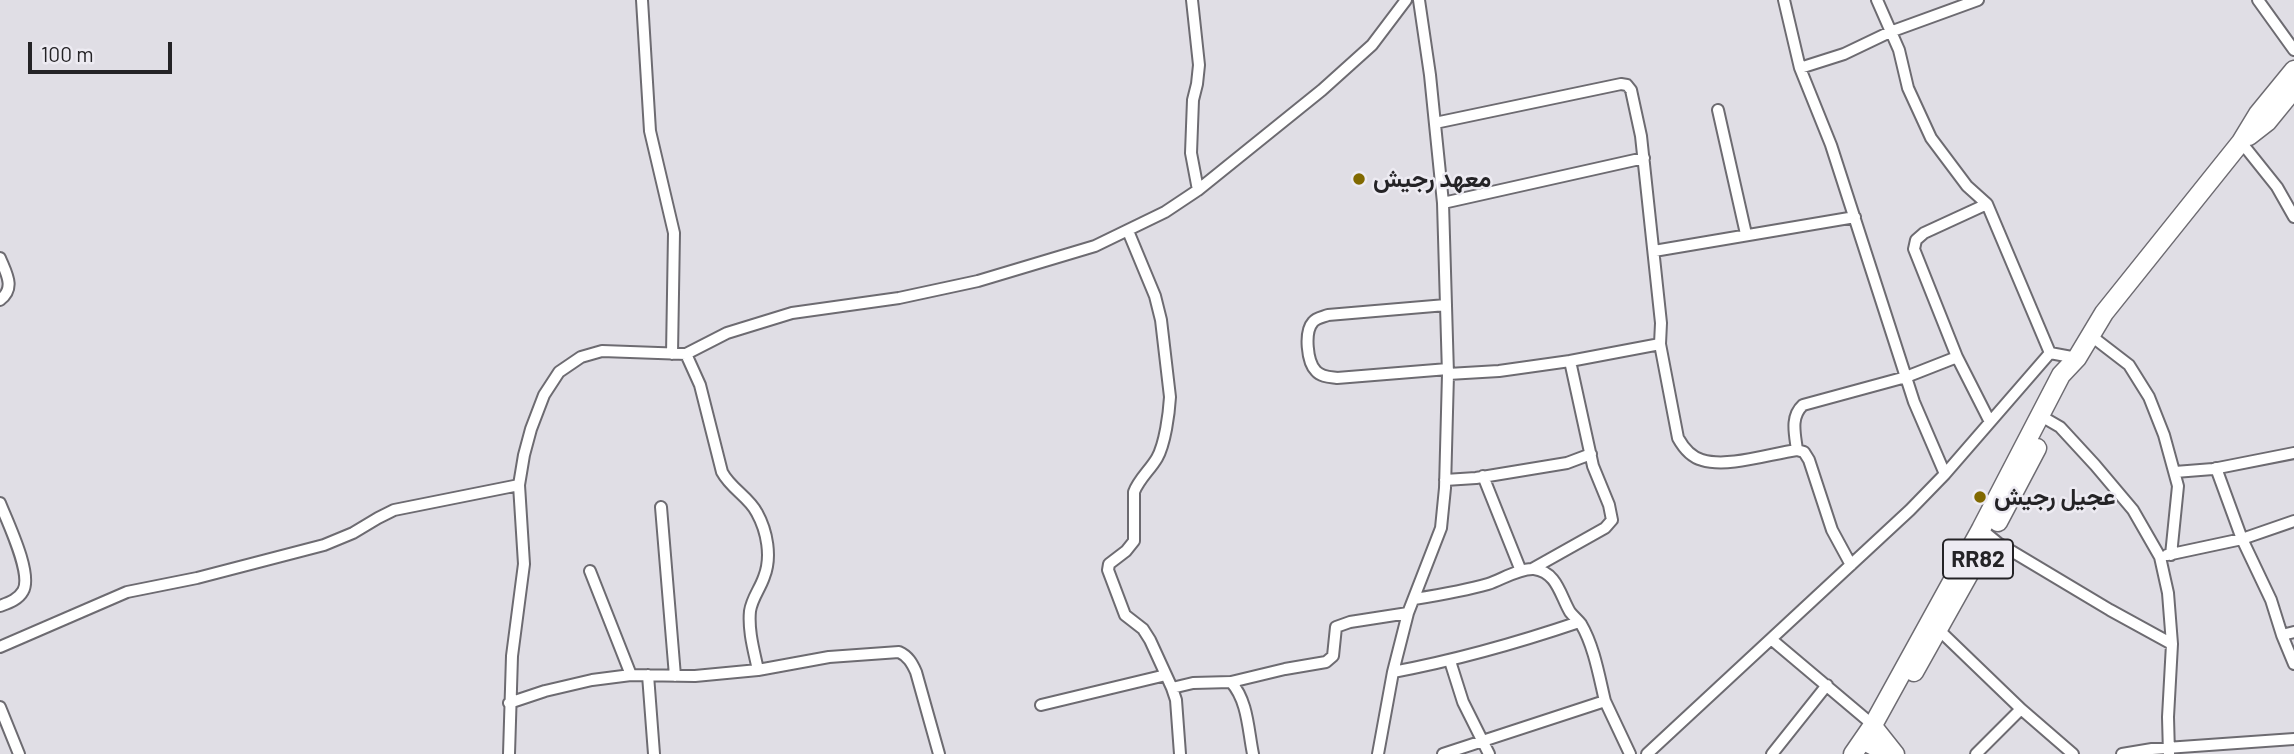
<!DOCTYPE html>
<html>
<head>
<meta charset="utf-8">
<style>
  body { margin:0 }
  #map { position:relative; width:2294px; height:754px; overflow:hidden; background:#e0dee5; font-family:Barlow,sans-serif }
  canvas { display:block }
  .scale { position:absolute; left:28px; top:42px; width:144px; height:32px; box-sizing:border-box; border:4px solid #242326; border-top:0; padding-left:9px; font-size:21px; line-height:24px; white-space:nowrap; color:#242326; -webkit-text-stroke:5px #edebf2; paint-order:stroke }
</style>
</head>
<body>
<div id="map">
<canvas width="2294" height="754"></canvas>
<div class="scale">100 m</div>
</div>
<script>
const ctx = document.querySelector('canvas').getContext('2d');
ctx.lineJoin = 'round';
function stroke(path, color, width, dash) {
  ctx.strokeStyle = color;
  ctx.lineWidth = width;
  ctx.lineCap = dash ? 'butt' : 'round';
  ctx.setLineDash(dash || []);
  ctx.stroke(path);
}
function write(font, color, halo, rows, align = 'center') {
  ctx.font = font + ' Barlow,Vazirmatn,sans-serif';
  ctx.lineWidth = 5;
  ctx.setLineDash([]);
  ctx.textBaseline = 'middle';
  ctx.strokeStyle = halo;
  ctx.fillStyle = color;
  for (const [text, x, y, turn = 0] of rows) {
    ctx.save();
    ctx.translate(x, y);
    ctx.rotate((+turn || 0) * Math.PI / 180);
    ctx.textAlign = isNaN(turn) ? turn : align;
    if (halo) ctx.strokeText(text, 0, 0);
    ctx.fillText(text, 0, 0);
    ctx.restore();
  }
}
const street = new Path2D(`
  M642,0l8,131 24,102 -2,121
  M1192,0l7,65 -2,19 -4,16 -2,53 7,37
  M1784,0l16,68 44,-14 46,-22 88,-32
  M1877,0l22,50 9,38 23,50 36,48 20,18
  M2258,0l36,50
  M1800,68l31,77 83,257 31,72
  M1718,110l28,124
  M1435,123l186,-39 6,1 4,5 10,46 20,187 -1,21 -90,17
  M2241,142l36,45 17,30
  M1443,203l201,-45
  M1128,231l27,65 6,24 9,77c-1,17 -5,47 -13,61 -7,12 -18,21 -23,34v49l-8,10 -17,13 -1,6 17,45 18,14 7,11 22,48 4,12 4,54
  M1654,251l201,-34
  M0,258c6,15 16,30 0,42
  M1446,305l-118,10c-5,2 -12,3 -15,7 -9,10 -6,40 3,49 5,6 14,6 21,7l111,-9
  M2090,335l39,30 20,32 15,38 14,51 -7,69
  M1660,344l18,94c5,9 13,19 24,22 26,8 67,-6 95,-10l7,2 5,8 23,70 19,35
  M686,354l14,31 22,87c9,17 27,25 35,41 10,18 15,44 7,64 -4,12 -12,21 -14,34 -2,20 4,40 8,59
  M1957,357l-43,-108 2,-9 8,-7 63,-29 63,149
  M1448,374l51,-3 71,-10 23,105 16,39 3,15 -7,8 -73,41
  M2041,416l19,11 35,38 38,45 27,47 8,36 4,51 -4,73 1,37
  M1797,450c-2,-16 -7,-33 6,-45l103,-28 51,-20 33,65
  M2216,468l26,71 52,-18
  M2175,472l38,-3 81,-16
  M1483,476l38,95
  M1445,480l31,-2 91,-15 24,-9
  M0,503c7,18 33,71 23,88 -5,9 -15,12 -23,15
  M661,507l14,169
  M1981,529l17,14 112,67 62,34
  M2167,555l75,-16 29,61 11,35 12,-3
  M590,571l41,104
  M1414,599c25,-4 50,-8 74,-15 13,-4 31,-16 46,-15 23,3 26,26 36,43 3,4 8,8 11,12 13,22 18,52 24,77
  M1939,630l82,79 -45,45
  M2282,635l12,29
  M1771,639l102,86
  M0,647l127,-55 70,-14 127,-33 29,-12 25,-15 16,-8 125,-25
  M1450,661l13,41 26,52
  M1393,672c64,-12 124,-29 186,-50
  M648,675l6,79
  M1231,682c17,19 17,48 22,72
  M1172,688l21,-5 38,-1 54,-13 41,-7 7,-6 3,-29 14,-5 58,-9
  M509,703l36,-12 47,-11 39,-5 64,1 63,-6 71,-13 70,-5c9,4 13,11 17,20l23,82
  M1041,705l125,-30
  M0,707l19,47
  M2021,709l52,45
  M509,754l3,-98 12,-92 -5,-79 5,-30 7,-26 13,-34 15,-23 22,-15 21,-6 84,3 41,-21 65,-20 107,-15 79,-17 117,-35 70,-34 33,-22 124,-100 50,-45 34,-45
  M1378,754l15,-82 15,-59 33,-85 4,-40 3,-114 -5,-171 -13,-128 -11,-75
  M1443,754l162,-53 25,53
  M1647,754l263,-244 35,-36 105,-121 27,5
  M1772,754l55,-69
  M2122,754l30,-5 142,-10`);
const secondary = new Path2D(`
  M1873,725l23,29
  M1862,741l25,13`);
const primary = new Path2D(`
  M2249,136l18,-14 27,-33
  M1998,522l39,-74
  M1914,672l65,-116
  M1853,754l20,-29 108,-196 80,-154 16,-17 27,-45 137,-171 17,-28 36,-44`);
const markers = [
  [1359,179,7,"#816900"],
  [1980,497,7,"#816900"]
];
const shields = [
  [1978,559,70]
];
const shieldNames = [
  ["RR82",1978,559]
];
const poiNames = [
  ["معهد رجيش",1373,179],
  ["عجيل رجيش",1994,497]
];
stroke(street, '#6d6b71', 14);
stroke(secondary, '#6d6b71', 19);
stroke(primary, '#6d6b71', 21);
stroke(street, '#fff', 10);
stroke(secondary, '#fff', 16);
stroke(primary, '#fff', 18);
for (const [x, y, r, color] of markers) {
  const dot = new Path2D();
  dot.arc(x, y, r, 0, 2 * Math.PI);
  ctx.fillStyle = color;
  ctx.fill(dot);
  stroke(dot, '#edebf2', 2.5);
}
for (const [x, y, w] of shields) {
  const box = new Path2D();
  box.roundRect(x - w / 2, y - 19.5, w, 39, 5);
  ctx.fillStyle = '#edebf2';
  ctx.fill(box);
  stroke(box, '#242326', 2);
}
write('bold 23px', '#242326', null, shieldNames);
write('bold 24px', '#242326', '#edebf2', poiNames, 'left');
</script>
</body>
</html>
